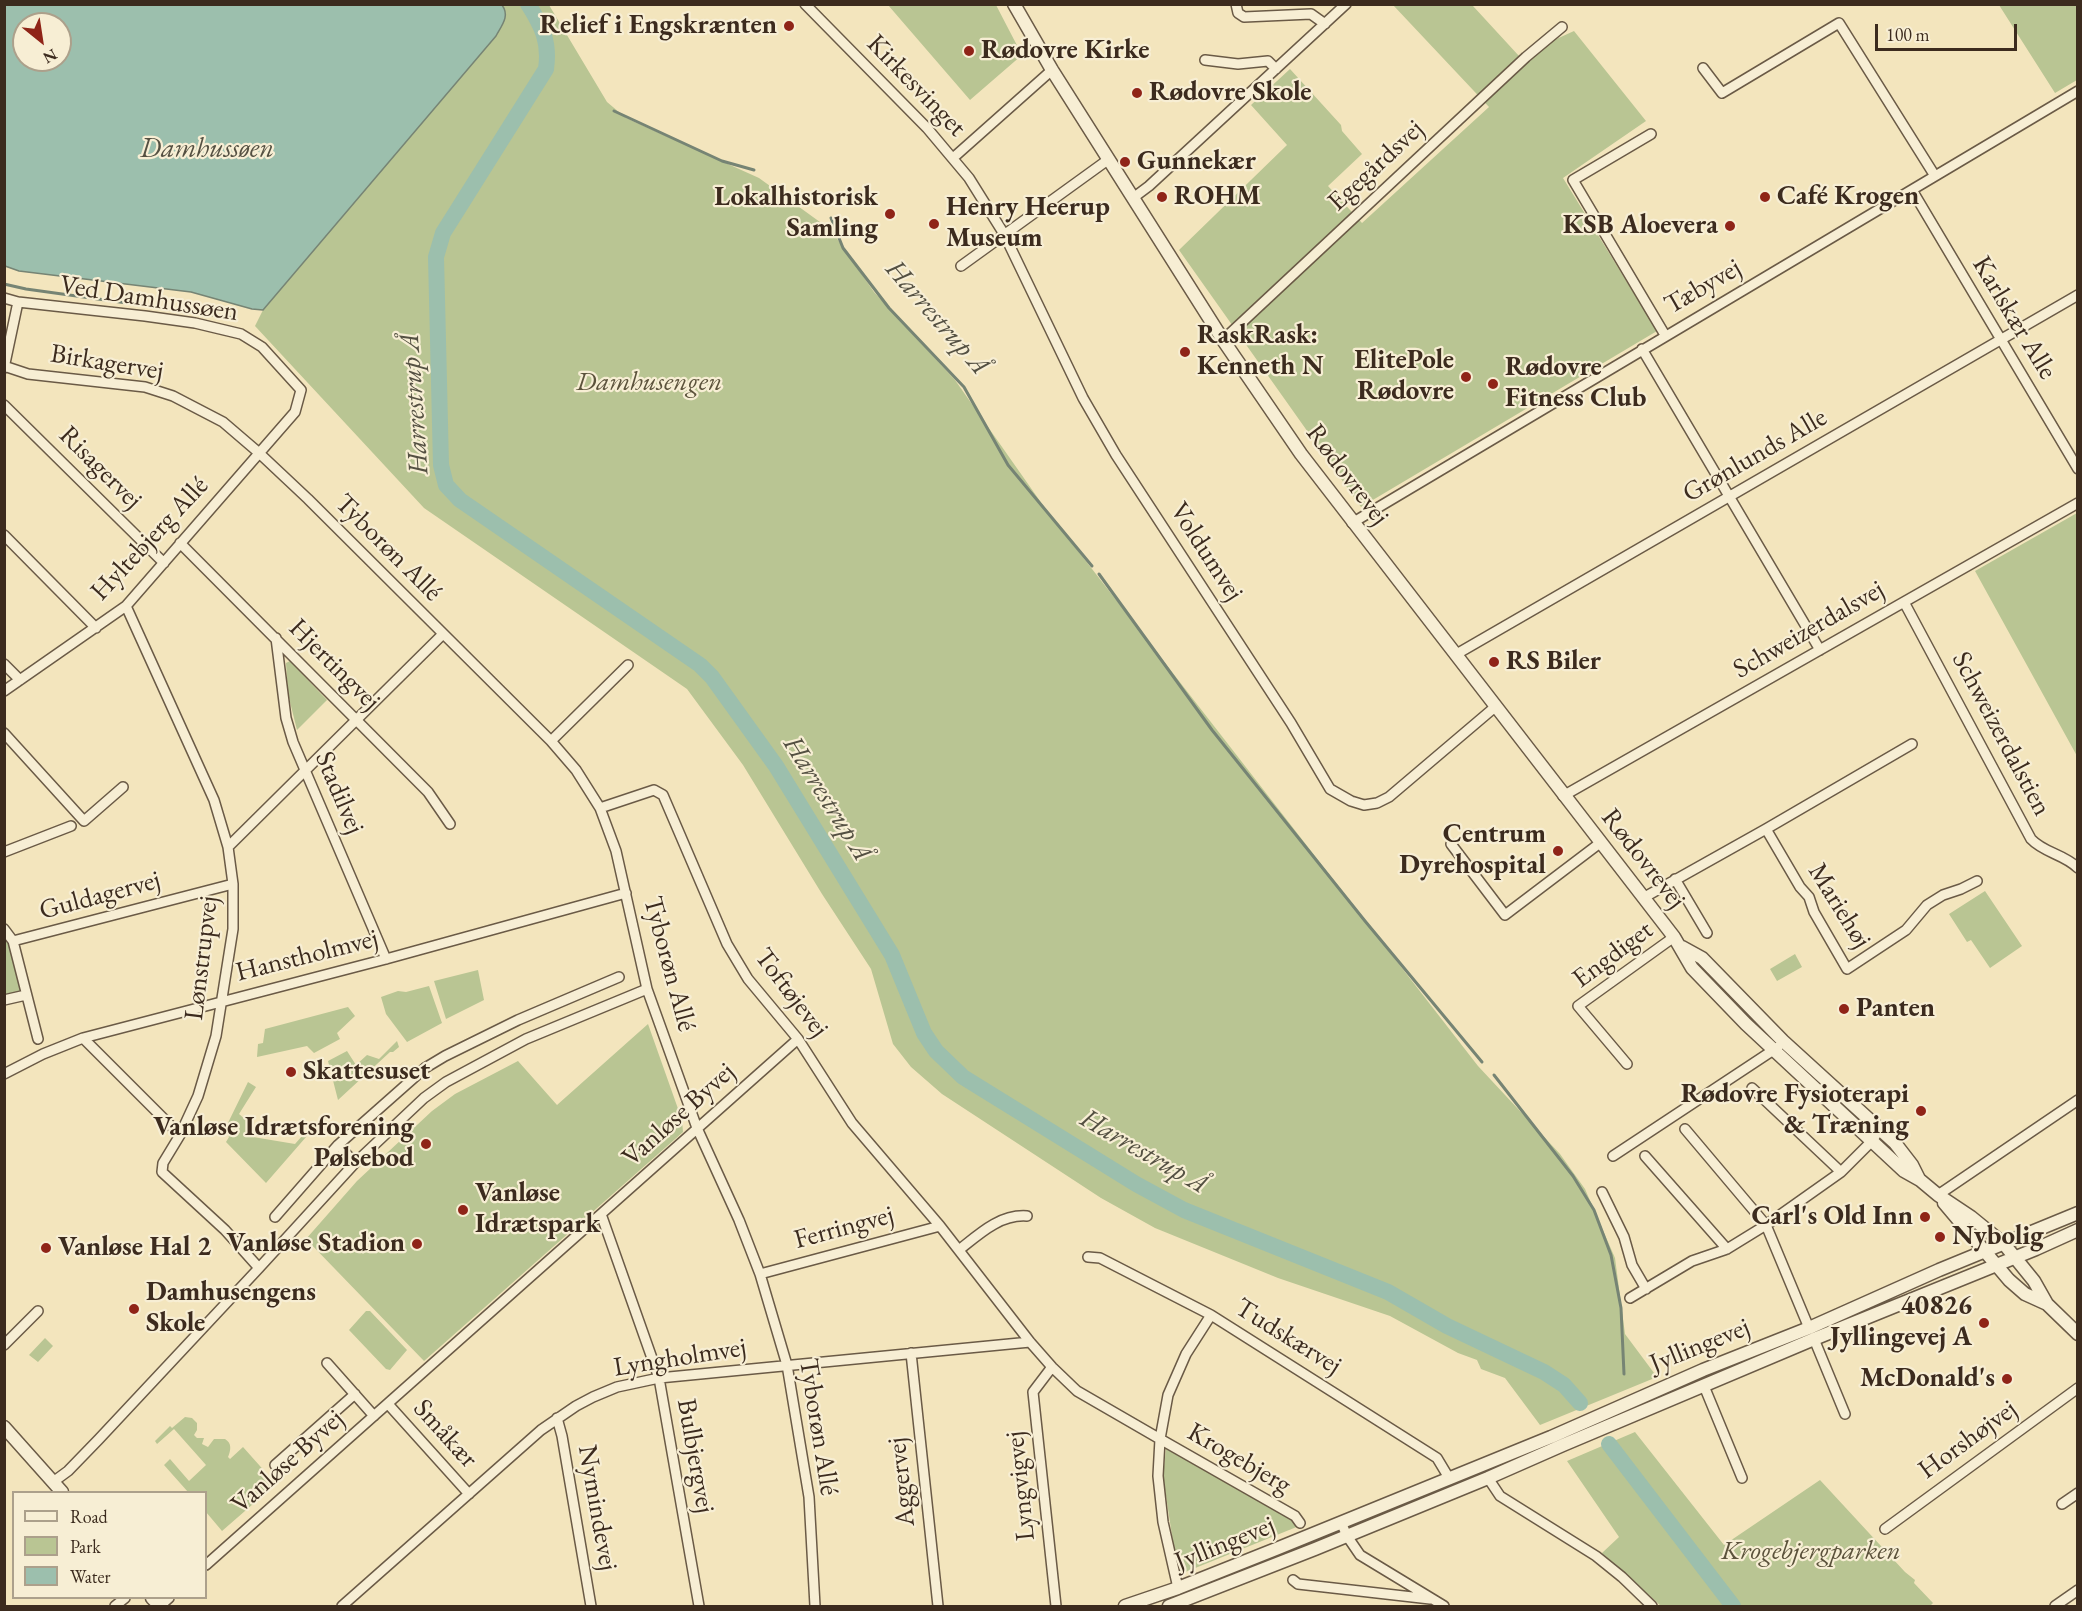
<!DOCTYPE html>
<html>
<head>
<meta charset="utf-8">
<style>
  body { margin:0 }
  #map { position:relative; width:2082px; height:1611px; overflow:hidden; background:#f3e5bd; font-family:"EB Garamond",serif }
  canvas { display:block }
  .frame { position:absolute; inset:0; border:6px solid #3c2b1e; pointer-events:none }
  .legend { position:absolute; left:12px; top:1491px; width:195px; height:108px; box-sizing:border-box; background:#f7eed4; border:2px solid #aca08b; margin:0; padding:8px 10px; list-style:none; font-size:18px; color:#3c2b1e }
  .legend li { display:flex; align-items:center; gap:12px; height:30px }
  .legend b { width:30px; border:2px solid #aca08b }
  .north { position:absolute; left:12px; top:12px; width:60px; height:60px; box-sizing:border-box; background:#f7eed4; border:2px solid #aca08b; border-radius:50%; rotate:150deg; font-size:16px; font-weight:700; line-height:24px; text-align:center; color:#3c2b1e }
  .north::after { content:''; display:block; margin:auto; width:21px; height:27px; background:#8f2418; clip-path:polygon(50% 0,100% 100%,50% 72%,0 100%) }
  .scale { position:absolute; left:1875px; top:24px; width:142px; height:27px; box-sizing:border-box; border:3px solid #3c2b1e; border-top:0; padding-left:8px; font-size:18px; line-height:21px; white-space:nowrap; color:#3c2b1e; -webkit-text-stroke:4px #f7eed4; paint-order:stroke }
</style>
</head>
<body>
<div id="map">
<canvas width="2082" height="1611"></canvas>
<div class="frame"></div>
<ul class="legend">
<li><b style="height:8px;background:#f7eed4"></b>Road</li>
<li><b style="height:16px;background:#b9c593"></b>Park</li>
<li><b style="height:16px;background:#9cbfad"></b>Water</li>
</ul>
<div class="north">N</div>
<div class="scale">100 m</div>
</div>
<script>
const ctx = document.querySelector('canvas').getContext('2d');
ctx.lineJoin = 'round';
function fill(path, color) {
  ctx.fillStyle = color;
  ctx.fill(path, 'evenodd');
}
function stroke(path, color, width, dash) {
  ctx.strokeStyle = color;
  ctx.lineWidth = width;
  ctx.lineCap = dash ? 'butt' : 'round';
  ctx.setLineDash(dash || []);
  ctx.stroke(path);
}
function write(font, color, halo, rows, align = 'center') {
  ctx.font = font + ' "EB Garamond",serif';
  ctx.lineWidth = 4.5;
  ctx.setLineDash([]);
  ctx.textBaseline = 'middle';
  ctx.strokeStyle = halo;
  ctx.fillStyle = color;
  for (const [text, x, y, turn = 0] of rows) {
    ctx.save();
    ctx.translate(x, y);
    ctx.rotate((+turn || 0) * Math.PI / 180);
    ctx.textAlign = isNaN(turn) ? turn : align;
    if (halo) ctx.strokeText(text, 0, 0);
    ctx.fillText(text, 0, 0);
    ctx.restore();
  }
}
const green = new Path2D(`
  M502,5h47l58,97 19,16 133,60 72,52 43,62 81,88 92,131 431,555 82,88 25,35 30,69 10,76 32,43 -117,48 -35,-47 -24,-9 -4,-9 -19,-7 -68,-37 -112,-38 -123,-50 -54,-30 -159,-104 -31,-27 -18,-23 -22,-75 -49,-75 -79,-129 -56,-76 -263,-181 -169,-182 8,-16 233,-274 9,-27z
  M888,5h108l26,50 -52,45z
  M1393,5h81l-1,1 46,50 55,-25 72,90 -83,57 94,153 -296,176 -182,-257 108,-105 -36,-40 39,-36 51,56 1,6 20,23 -34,32 34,37 127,-116z
  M1999,5h78v75l-22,13z
  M2077,513v243l-102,-185z
  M290,661l37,39 -30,30 -9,-36 -2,-31z
  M1985,891l37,55 -32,22 -19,-28 -4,2 -18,-28z
  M4,935l6,12 11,41 -2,5 -15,4z
  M1795,954l7,13 -25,14 -7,-12z
  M478,970l6,30 -38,19 -12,-38z
  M429,986l13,37 -35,19 -21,-28 -5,-17 17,-6 8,1z
  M348,1007l7,9 -18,17 3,6 -26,14 -7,-7 -50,11 1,-13 5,-1 2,-14z
  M648,1024l34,96 1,12 -259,229 -118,-122 51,-58 75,-70 23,-17 63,-33 39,44z
  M397,1041l2,6 -6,5h-3l-52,48 -10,-39 19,-10 9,14 11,-10 12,4z
  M248,1082l8,5 -17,27c7,6 14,14 14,23l42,7 15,-17 3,2 -47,54 -40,-41 3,-5 -4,-8z
  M366,1311h4l37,39 -17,20 -4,-1 -37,-39z
  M45,1338l8,8 -15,16 -9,-7z
  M185,1417l7,1 5,5v7l-3,5 3,3h7l-2,6 6,3 6,-8h11c7,4 6,11 3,18l2,2 13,-12 33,37 -54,47 -16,-19v-20h-18l-24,-27 6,-6 19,22 17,-16 -32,-36 -17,15 -2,-3 15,-15 2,2z
  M1635,1432l89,113 96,-65 85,92 10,8 -1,3 19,20 -3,3h-269l-59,-53 17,-16 -52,-76z
  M1166,1449l126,68 7,9 -121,49 -15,-99z`);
const water = new Path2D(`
  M502,5c8,11 0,20 -6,31l-233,274 -11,-1 -61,-17 -172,-21 -14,-5v-261zM24,24h36v36h-36z`);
const stream = new Path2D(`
  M614,111l108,50 32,9
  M831,218l12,30 46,60 75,79 44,78 84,101
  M4,284l22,5 209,29
  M1099,574l113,156 153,191 117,141
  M1494,1075l79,101 21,34 17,45 10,53 3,66`);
const river = new Path2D(`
  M528,4c14,22 22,38 18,65l-103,164 -7,24 5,208 5,20 14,15 240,165 12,12 64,89 116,189 32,78 12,18 27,26 173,107 48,26 204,82 59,34 97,46 20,13 16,18
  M1609,1444l124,162`);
const minor = new Path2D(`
  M805,4l122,124 42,50 35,56 79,164 33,57 175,268 39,66 21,12 13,4 13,-2 12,-6 106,-90
  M1236,4l2,9 6,4 67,-3 14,10
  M1205,60l33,4 30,-3 8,8
  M1703,68l19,25 117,-70 96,153
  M1651,134l-78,46 92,155
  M953,158l99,-88
  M1912,190l166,279
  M1133,198l16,-12 197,-182
  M961,266l148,-107
  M4,298l14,4 127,14 50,7 46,11 21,13 39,43 -6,22 -169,194 -122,85
  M1223,340l303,-283 36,-30
  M1642,349l178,301
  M4,366l24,8 117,13 28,9 50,26 35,30 50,47 243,242 25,29 24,38 16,43 31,138 50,139 42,92 21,54 27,91 22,132 6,109
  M4,368l14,-66
  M4,405l160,158
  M1352,523l726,-432
  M4,535l92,93
  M180,543l248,249 22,32
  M1904,602l127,237c13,14 33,15 47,29
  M126,606l88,194 14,47 5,37v45l-17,107 -18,60 -18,39 -17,28 -1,9 63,58 34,38
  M276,638l10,80 7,24 93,217
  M1455,655l623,-360
  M4,664l16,16
  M4,733l80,88 39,-34
  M551,741l77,-76
  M1563,796l515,-293
  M600,808l54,-18 9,5 64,149 21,35 50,60 54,84 88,103 90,116 22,25 25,24 83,48 8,-44 18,-41 25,-39
  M1766,829l34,58 9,10 5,15 33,57 59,-39 21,-25 16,-10 18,-6 16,-8
  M1451,844l54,71 95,-72
  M228,847l215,-213
  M4,852l67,-26
  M1675,879l32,54
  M1643,898l123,-69 146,-85
  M4,929l9,12 25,98
  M13,941l220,-57
  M4,1000l22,-5
  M83,1038l97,97
  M1627,1064l-49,-58 96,-69
  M4,1074l39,-20 40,-16 303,-79 240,-66
  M1752,1088l89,84
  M1685,1129l81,96 43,103
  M338,1145l17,18
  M1613,1156l165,-109
  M1645,1156l82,93
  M1602,1192l22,45 8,28 14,24
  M1938,1195l140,-95
  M601,1214l58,164 40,228
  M275,1217l63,-72 87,-77 20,-12 73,-36 101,-43
  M959,1250c20,-16 41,-36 68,-34
  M1088,1257l12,1 111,57 226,143 12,20
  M760,1274l180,-48
  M1630,1298l62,-37 35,-12 39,-24 75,-53 31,-31 7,-11
  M1814,1339l31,75
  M4,1345l34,-34
  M911,1353l27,253
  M327,1363l47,53
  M1052,1367l-19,25 23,214
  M1704,1386l38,92
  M388,1404l81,90
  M557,1418l5,18 29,170
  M275,1465l80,-71
  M1488,1478l12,18 96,60 26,21 30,29
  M53,1482l15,-11 31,-32 160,-171 96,-105 69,-65 22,-16 80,-43 121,-50
  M2062,1504l16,-11
  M1341,1522l6,14 13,19 84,51
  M1885,1529l193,-141
  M206,1565l592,-526
  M1293,1580l5,4 132,15
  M1178,1588l-15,-66 -5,-46 2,-37 135,77 5,7
  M115,1606l10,-8
  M160,1606l9,-8
  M342,1606l199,-176 35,-24 17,-9 24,-10 42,-9 371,-36
  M2055,1606l23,-16`);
const tertiary = new Path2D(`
  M1014,4l38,66 171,270 78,114 373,483 18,31 54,56 158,147 16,9 18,15 33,22 33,27 30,37 13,23 31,30
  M1682,947l20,11 81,83 112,102 17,22 7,14
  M1944,1203l65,77 16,14 22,10
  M4,1427l58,65
  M152,1598l8,8
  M1125,1606l53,-18 98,-39 275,-112 152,-67 106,-42 130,-58 139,-57
  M1169,1606l146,-57 173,-71 75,-33 251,-106 222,-90 42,-19`);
const markers = [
  [789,26,6,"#8f2418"],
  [969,51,6,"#8f2418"],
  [1137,93,6,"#8f2418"],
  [1125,162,6,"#8f2418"],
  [1162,197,6,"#8f2418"],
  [1765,197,6,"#8f2418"],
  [890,214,6,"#8f2418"],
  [934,224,6,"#8f2418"],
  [1730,226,6,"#8f2418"],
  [1185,352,6,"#8f2418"],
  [1466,377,6,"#8f2418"],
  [1493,384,6,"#8f2418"],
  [1494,662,6,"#8f2418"],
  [1558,851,6,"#8f2418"],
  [1844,1009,6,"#8f2418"],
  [291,1072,6,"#8f2418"],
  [1921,1111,6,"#8f2418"],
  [426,1144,6,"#8f2418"],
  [463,1210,6,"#8f2418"],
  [1925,1217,6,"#8f2418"],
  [1940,1237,6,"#8f2418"],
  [417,1244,6,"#8f2418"],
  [46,1248,6,"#8f2418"],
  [134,1309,6,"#8f2418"],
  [1984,1323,6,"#8f2418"],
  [2007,1379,6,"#8f2418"]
];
const poiNames = [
  ["Relief i Engskrænten",777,26,"right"],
  ["Rødovre Kirke",981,51],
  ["Rødovre Skole",1149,93],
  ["Gunnekær",1137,162],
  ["ROHM",1174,197],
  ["Café Krogen",1777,197],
  ["Lokalhistorisk",878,198,"right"],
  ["Samling",878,229,"right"],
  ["Henry Heerup",946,208],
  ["Museum",946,239],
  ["KSB Aloevera",1718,226,"right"],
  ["RaskRask:",1197,336],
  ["Kenneth N",1197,367],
  ["ElitePole",1454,361,"right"],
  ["Rødovre",1454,392,"right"],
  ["Rødovre",1505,368],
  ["Fitness Club",1505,399],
  ["RS Biler",1506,662],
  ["Centrum",1546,835,"right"],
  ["Dyrehospital",1546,866,"right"],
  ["Panten",1856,1009],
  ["Skattesuset",303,1072],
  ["Rødovre Fysioterapi",1909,1095,"right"],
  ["& Træning",1909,1126,"right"],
  ["Vanløse Idrætsforening",414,1128,"right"],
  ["Pølsebod",414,1159,"right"],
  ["Vanløse",475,1194],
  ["Idrætspark",475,1225],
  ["Carl's Old Inn",1913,1217,"right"],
  ["Nybolig",1952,1237],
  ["Vanløse Stadion",405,1244,"right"],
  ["Vanløse Hal 2",58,1248],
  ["Damhusengens",146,1293],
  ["Skole",146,1324],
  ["40826",1972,1307,"right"],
  ["Jyllingevej A",1972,1338,"right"],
  ["McDonald's",1995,1379,"right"]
];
const streetNames = [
  ["Kirkesvinget",916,86,46],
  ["Egegårdsvej",1376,166,-43],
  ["Tæbyvej",1703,287,-30],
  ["Ved Damhussøen",149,299,9],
  ["Karlskær Alle",2014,318,59],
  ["Birkagervej",107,363,9],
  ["Grønlunds Alle",1755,456,-30],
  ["Risagervej",100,468,45],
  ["Rødovrevej",1347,475,53],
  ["Hyltebjerg Allé",150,539,-47],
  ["Tyborøn Allé",388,548,45],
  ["Voldumvej",1206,552,57],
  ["Schweizerdalsvej",1809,630,-30],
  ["Hjertingvej",334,665,45],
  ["Schweizerdalstien",2001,734,62],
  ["Stadilvej",339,793,67],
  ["Rødovrevej",1643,859,52],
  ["Guldagervej",100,896,-15],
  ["Mariehøj",1839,906,58],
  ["Engdiget",1613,955,-37],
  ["Hanstholmvej",307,956,-14],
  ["Lønstrupvej",202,958,-83],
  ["Tyborøn Allé",669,964,75],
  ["Toftøjevej",791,993,53],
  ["Vanløse Byvej",679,1115,-42],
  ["Ferringvej",844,1228,-15],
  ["Tudskærvej",1288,1337,32],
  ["Jyllingevej",1700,1346,-22],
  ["Lyngholmvej",680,1358,-9],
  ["Tyborøn Allé",818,1427,81],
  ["Småkær",445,1434,48],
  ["Horshøjvej",1968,1440,-36],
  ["Bulbjergvej",695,1456,80],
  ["Krogebjerg",1239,1459,30],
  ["Vanløse Byvej",288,1462,-42],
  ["Aggervej",902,1482,-96],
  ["Lyngvigvej",1021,1486,-96],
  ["Nymindevej",597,1508,80],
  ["Jyllingevej",1225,1544,-22]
];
const parkNames = [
  ["Damhusengen",649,383],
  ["Krogebjergparken",1811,1552]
];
const waterNames = [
  ["Damhussøen",207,149],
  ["Harrestrup Å",937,318,49],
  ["Harrestrup Å",415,404,-94],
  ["Harrestrup Å",827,799,58],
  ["Harrestrup Å",1144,1152,30]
];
fill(green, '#b9c593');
fill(water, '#9cbfad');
stroke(water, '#768474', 1.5);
stroke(stream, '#768474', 3);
stroke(river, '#9cbfad', 16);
stroke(minor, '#6a5a46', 12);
stroke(tertiary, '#6a5a46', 15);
stroke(minor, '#f7eed4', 9);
stroke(tertiary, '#f7eed4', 12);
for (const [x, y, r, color] of markers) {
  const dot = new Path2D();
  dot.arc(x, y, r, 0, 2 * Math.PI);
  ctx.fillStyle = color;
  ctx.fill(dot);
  stroke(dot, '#f7eed4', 2);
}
write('bold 27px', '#3c2b1e', '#f7eed4', poiNames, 'left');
write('27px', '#3c2b1e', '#f7eed4', streetNames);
write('italic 27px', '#5b523b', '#f7eed4', parkNames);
write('italic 28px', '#545042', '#f7eed4', waterNames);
</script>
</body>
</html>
